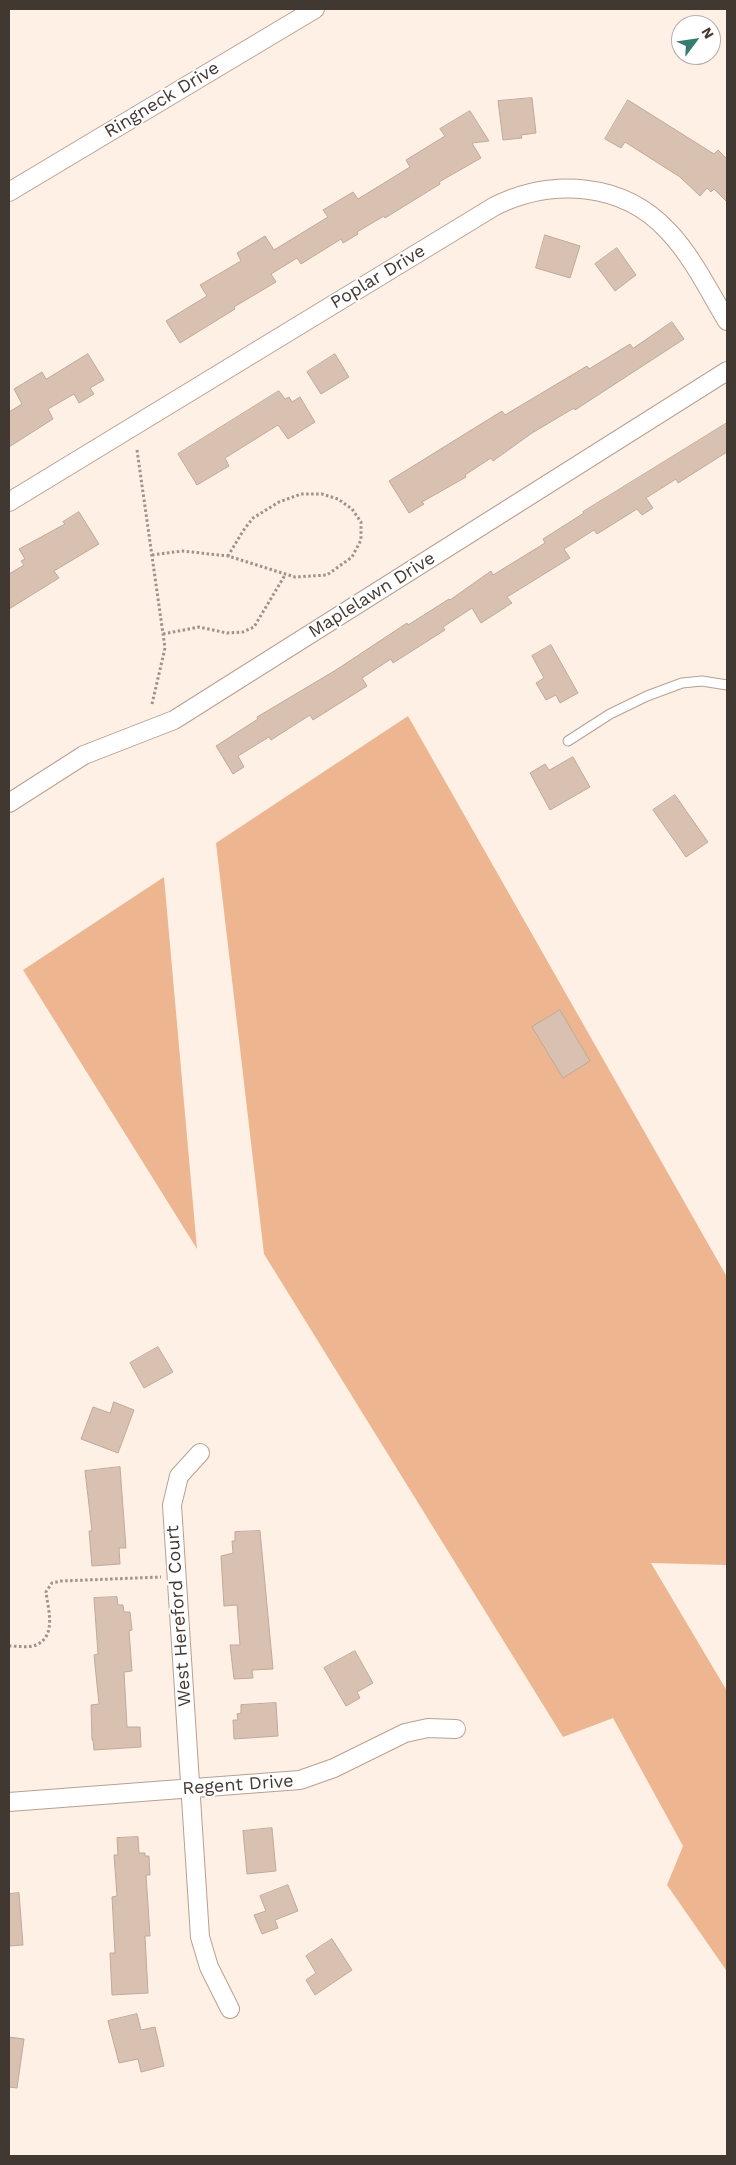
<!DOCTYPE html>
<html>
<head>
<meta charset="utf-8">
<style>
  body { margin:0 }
  #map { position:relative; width:736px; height:2165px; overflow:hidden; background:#fff0e6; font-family:"Work Sans",sans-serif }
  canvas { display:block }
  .frame { position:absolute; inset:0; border:10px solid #423832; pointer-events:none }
  .north { position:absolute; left:671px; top:15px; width:50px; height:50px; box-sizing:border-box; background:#fff; border:1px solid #b3afad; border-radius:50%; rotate:59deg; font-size:14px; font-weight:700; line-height:20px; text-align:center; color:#423832 }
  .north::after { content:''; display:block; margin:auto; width:18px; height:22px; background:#367b6f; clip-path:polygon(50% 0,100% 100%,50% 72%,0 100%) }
</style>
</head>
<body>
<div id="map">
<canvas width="736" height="2165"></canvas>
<div class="frame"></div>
<div class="north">N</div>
</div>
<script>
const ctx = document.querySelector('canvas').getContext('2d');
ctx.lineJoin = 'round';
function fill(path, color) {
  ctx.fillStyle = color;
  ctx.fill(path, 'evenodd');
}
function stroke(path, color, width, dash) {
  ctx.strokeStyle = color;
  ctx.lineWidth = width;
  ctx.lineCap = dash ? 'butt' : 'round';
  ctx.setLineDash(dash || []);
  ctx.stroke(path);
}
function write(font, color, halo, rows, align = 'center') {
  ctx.font = font + ' "Work Sans",sans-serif';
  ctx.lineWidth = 4;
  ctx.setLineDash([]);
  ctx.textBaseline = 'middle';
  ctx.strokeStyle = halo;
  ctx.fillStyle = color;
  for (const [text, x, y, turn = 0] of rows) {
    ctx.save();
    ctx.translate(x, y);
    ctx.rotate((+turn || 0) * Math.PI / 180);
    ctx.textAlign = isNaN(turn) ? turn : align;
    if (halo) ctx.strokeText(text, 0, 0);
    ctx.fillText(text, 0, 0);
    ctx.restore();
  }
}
const forest = new Path2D(`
  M408,716l319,561v288l-76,-2 76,128 -1,279 -59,-85 16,-39 -70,-128 -50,19 -299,-483 -48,-411z
  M164,877l33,372 -174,-279z`);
const building = new Path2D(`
  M532,98l4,35 -15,2 1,3 -19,2 -5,-39z
  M628,100l86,54 4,-4 9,9v43l-13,-13 -3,3 -4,-4 -7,8 -20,-19 -55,-35 -4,6 -16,-9z
  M470,111l19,30 -17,2 9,15 -42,24 1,2 -55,34 -1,-2 -27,16 1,2 -15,9 -2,-4 -40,25 -4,-6 -26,16 5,8 -42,25 1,2 -55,34 -14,-22 41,-25 -7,-11 41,-24 -4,-8 28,-17 9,14 54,-33 -5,-7 30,-18 5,7 52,-32 -4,-7 39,-24 -5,-7z
  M545,235l35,11 -10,32 -34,-10z
  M617,248l19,27 -21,16 -20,-27z
  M672,322l12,17 -109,71 -1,-2 -42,25 -39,28 -2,-3 -26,17 1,2 -44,25 2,2 -15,9 -20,-32 113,-70 3,4 82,-49 2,3 41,-25 3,4z
  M88,354l16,26 -14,8 4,6 -15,9 -5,-9 -26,15 5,10 -44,28v-35l13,-8 -8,-15 28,-17 4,7z
  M335,354l14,23 -28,17 -14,-22z
  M279,391l6,8 4,-2 3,5 8,-5 15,25 -27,17 -10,-14 -53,33 4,8 -32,19 -19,-31z
  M727,423v29l-49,31 -2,-4 -30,19 7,10 -11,7 -5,-6 -40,25 -3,-4 -30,19 6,9 -63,39 5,6 -31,20 -9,-15 -29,19 2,3 -52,33 -2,-4 -29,19 5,8 -54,34 -3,-5 -39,25 -2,-3 -31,19 6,11 -11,7 -17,-28 42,-27 -1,-2 79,-47 71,-47 1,2 41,-26 1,1 41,-29 2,4 52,-32 -2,-4 41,-26 -1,-1z
  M79,512l20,32 -45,27 5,7 -50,31v-35l15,-9 -3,-4 4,-2 -6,-10 46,-25 -2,-2z
  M551,645l27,48 -18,10 -4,-8 -10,5 -10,-17 8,-5 -12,-22z
  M573,757l17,30 -40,23 -20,-37 15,-9 4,6z
  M675,795l33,47 -22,15 -33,-47z
  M560,1010l30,51 -27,17 -31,-51z
  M158,1347l15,25 -29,16 -14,-25z
  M114,1402l20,8 -16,43 -37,-14 12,-32 17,6z
  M120,1467l6,81h-7l1,16 -28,2 -3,-35h3l-7,-60z
  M260,1531l13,138 -21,1 1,8 -19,1 -4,-34h10l-3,-40 -13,1 -3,-50 12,-3 -1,-12h3v-9z
  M117,1597l1,8h5l1,7h6l2,18 -3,1 3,40 -8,1 3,55h13l1,20 -47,3 -1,-10h-1l-1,-35 8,-1 -5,-49 4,-1 -4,-56z
  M355,1651l18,32 -16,9 3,6 -14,8 -22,-38z
  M276,1703l2,33 -44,3 -1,-19h5l-1,-6 4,-1v-8z
  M272,1828l4,43 -29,3 -4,-43z
  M138,1837l1,16h6v3h4l1,19h-4l4,61h-5l3,57 -36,2 -2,-42h5l-3,-56 5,-1 -3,-41h4l-1,-17z
  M288,1885l10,26 -23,9 3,8 -16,6 -8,-19 12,-4 -6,-15z
  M19,1893l4,52 -14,1v-52z
  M332,1939l20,31 -37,25 -9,-15 10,-7 -10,-17z
  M137,2014l4,16 14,-3 9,39 -23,6 -3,-13 -19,4 -11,-42z
  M9,2037l15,2 -7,49 -8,-1z`);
const path = new Path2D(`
  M137,450l28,198 -13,56
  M152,555l30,-4 46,5 67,21 32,-2 25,-18 9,-17v-18l-9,-13 -14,-10 -16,-5h-21l-22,8 -26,16 -10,13 -15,25
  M163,634l36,-7 28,6 16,-1 11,-5 31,-52
  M9,1646c8,0 20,2 27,-1 21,-9 12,-36 10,-53l6,-9 9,-2 100,-4`);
const lane = new Path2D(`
  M568,741l42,-27 37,-18 35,-13 20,-2 25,4`);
const street = new Path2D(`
  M9,192l306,-183
  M9,502l486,-296c57,-28 128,-24 173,25 24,25 41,60 59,90
  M9,803l75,-48 90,-35 553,-349
  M200,1453l-21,23 -7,29 28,432 9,30 21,42
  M9,1802l291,-22 34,-12 71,-35 23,-5 28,1`);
const streetNames = [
  ["Ringneck Drive",162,100,-31],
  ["Poplar Drive",378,277,-31],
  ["Maplelawn Drive",372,595,-32],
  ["West Hereford Court",179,1616,-94],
  ["Regent Drive",238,1785,-4]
];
fill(forest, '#edb690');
fill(building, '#d9c1b1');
stroke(building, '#c0a999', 1);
stroke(lane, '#b8a091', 11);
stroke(street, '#b8a091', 20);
stroke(path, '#9f928a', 3, [2.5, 2.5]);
stroke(lane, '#fff', 9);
stroke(street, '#fff', 18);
write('18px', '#423832', '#fff', streetNames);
</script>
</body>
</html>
